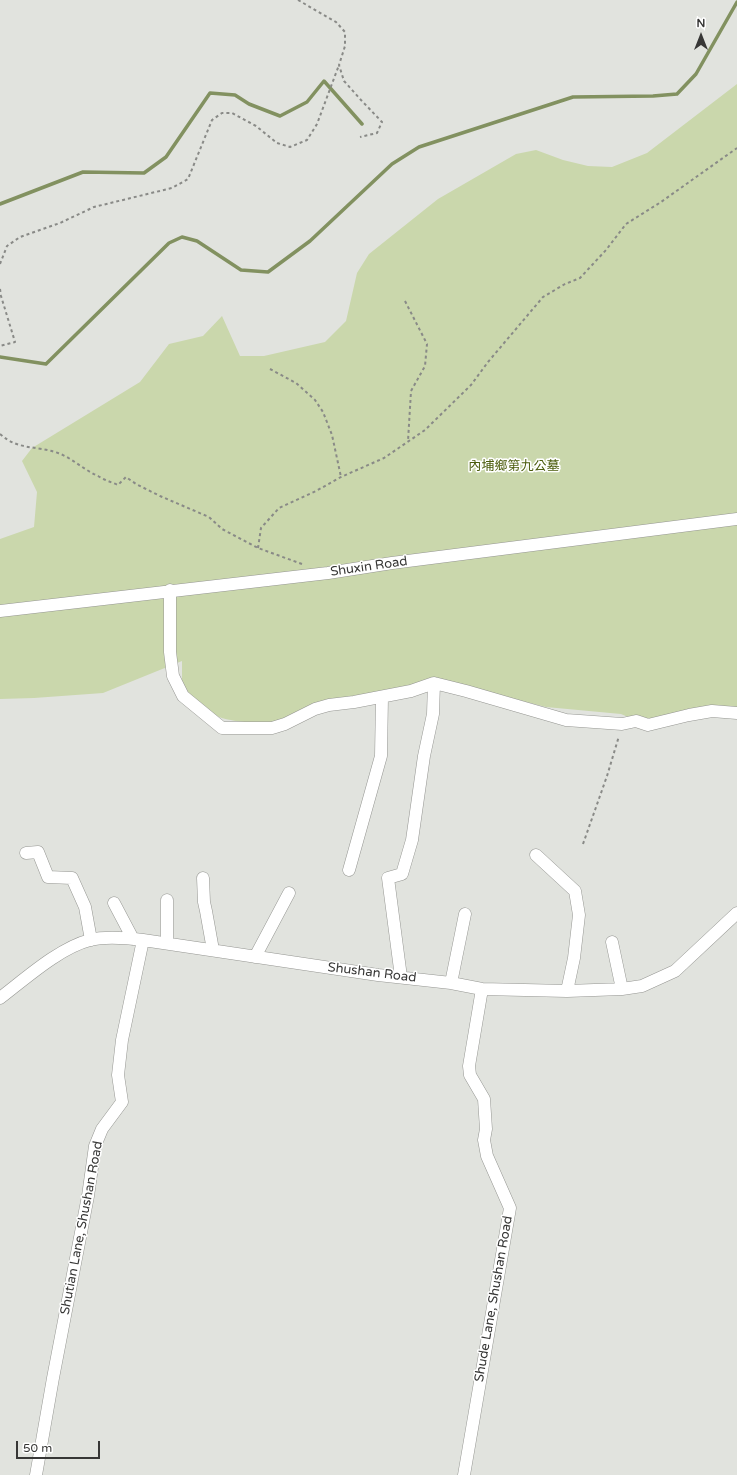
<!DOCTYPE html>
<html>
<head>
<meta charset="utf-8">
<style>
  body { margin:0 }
  #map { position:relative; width:737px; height:1475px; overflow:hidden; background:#e1e3de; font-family:"Varela Round",sans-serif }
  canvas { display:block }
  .north { position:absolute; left:681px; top:16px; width:40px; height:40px; -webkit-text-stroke:3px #fff; paint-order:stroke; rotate:0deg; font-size:11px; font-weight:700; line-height:16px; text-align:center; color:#373736 }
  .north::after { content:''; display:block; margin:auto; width:14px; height:18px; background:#373736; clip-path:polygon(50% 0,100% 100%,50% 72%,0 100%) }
  .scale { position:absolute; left:16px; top:1441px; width:84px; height:18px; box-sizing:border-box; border:2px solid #373736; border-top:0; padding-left:5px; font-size:12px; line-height:14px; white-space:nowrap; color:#373736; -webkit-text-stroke:3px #fff; paint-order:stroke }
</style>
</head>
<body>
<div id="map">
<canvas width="737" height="1475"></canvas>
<div class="north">N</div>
<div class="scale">50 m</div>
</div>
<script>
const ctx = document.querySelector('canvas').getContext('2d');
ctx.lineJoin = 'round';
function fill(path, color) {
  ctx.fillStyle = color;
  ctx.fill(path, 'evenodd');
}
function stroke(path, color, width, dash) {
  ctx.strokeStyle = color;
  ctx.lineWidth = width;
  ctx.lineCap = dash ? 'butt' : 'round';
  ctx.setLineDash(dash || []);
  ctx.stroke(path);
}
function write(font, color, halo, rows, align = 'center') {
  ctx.font = font + ' "Varela Round","Noto Sans TC",sans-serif';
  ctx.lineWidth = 3;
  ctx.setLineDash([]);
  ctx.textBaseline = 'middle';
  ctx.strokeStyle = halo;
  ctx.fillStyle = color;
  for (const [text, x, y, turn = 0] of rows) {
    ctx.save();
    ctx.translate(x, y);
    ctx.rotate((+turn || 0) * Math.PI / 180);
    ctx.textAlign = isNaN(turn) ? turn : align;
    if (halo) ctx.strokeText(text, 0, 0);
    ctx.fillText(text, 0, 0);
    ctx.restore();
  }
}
const green = new Path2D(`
  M737,84v631l-100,6 -16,-7 -75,-7 -111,-28 -160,43c-14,2 -51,0 -62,-8 -11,-7 -21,-18 -31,-27v-26l-79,32 -69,5 -34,1v-160l34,-12 3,-35 -15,-31 10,-13 108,-66 29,-38 34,-8 19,-20 18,40h24l61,-14 21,-21 11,-48 12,-19 69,-55 78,-45 20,-4 27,10 25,6 24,1 35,-14z`);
const stream = new Path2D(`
  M0,204l83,-32 61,1 22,-16 44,-64 25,2 14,9 31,12 27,-14 17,-21 38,43
  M0,357l46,7 123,-121 13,-6 15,4 44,29 27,2 42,-31 82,-77 27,-17 154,-50 80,-1 24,-2 19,-20 41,-72`);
const path = new Path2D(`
  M298,0l38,22 9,10v14l-6,19 5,16 17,19 21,22 -5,11 -17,4
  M0,264l7,-18 13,-9 40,-14 34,-16 78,-19 16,-9 24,-59 10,-7h10l24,13 21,17 13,4 17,-7 10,-16 22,-59
  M0,289l1,7 14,46 -15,4
  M405,301l22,43 -2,22 -14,25 -3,50
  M270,369l26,14 19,17 8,12 9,23 9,42
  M0,434c19,17 36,11 58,19 14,5 26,17 40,23 6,4 13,6 20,9l8,-8 10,7 24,12 49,21 13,12 36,19 44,16
  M258,548l3,-20 18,-20 37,-17 25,-14 43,-19 41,-28 46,-45 17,-23 55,-65 22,-13 15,-6 26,-28 20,-26 35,-22 76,-54
  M583,844l24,-68 12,-40`);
const minor = new Path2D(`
  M170,590v62l3,24 10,20 39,32h50l13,-4 30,-15 14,-4 25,-3 57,-11 23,-8 32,8 100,29 56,4 14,-3 12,4 41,-10 23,-4 25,2
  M0,611l328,-38 64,-10 345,-44
  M26,853l12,-1 10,25 24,1 13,29 6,33
  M536,855l39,36 4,24 -5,43 -7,33
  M349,870l32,-114 1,-59
  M203,878l1,24 2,9 7,39
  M167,900v43
  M114,903l19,36
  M612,942l10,47
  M255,957l34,-64
  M401,977l-13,-99 14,-4 10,-34 12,-84 9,-42 1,-31
  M451,983l14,-69
  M0,998c25,-19 59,-50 90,-58 16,-4 37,-2 53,0l235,35 73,8 31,6 85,2 55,-2 20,-3 33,-15 62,-58
  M36,1475l17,-97 35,-182 7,-50 7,-17 20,-27 -4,-27 4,-35 21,-100
  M464,1475l46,-267 -23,-52 -3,-16 2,-11 -2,-30 -14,-24 -1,-9 13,-77`);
const parkNames = [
  ["內埔鄉第九公墓",514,467]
];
const streetNames = [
  ["Shuxin Road",369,567,-8],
  ["Shushan Road",372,973,7],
  ["Shutian Lane, Shushan Road",82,1228,-79],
  ["Shude Lane, Shushan Road",494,1299,-80]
];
fill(green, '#cad7ac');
stroke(stream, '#829160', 3.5);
stroke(minor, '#959692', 13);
stroke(path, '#898a87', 2, [3, 3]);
stroke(minor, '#fff', 12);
write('13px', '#4b5c0d', '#fff', parkNames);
write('13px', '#373736', '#fff', streetNames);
</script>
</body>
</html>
